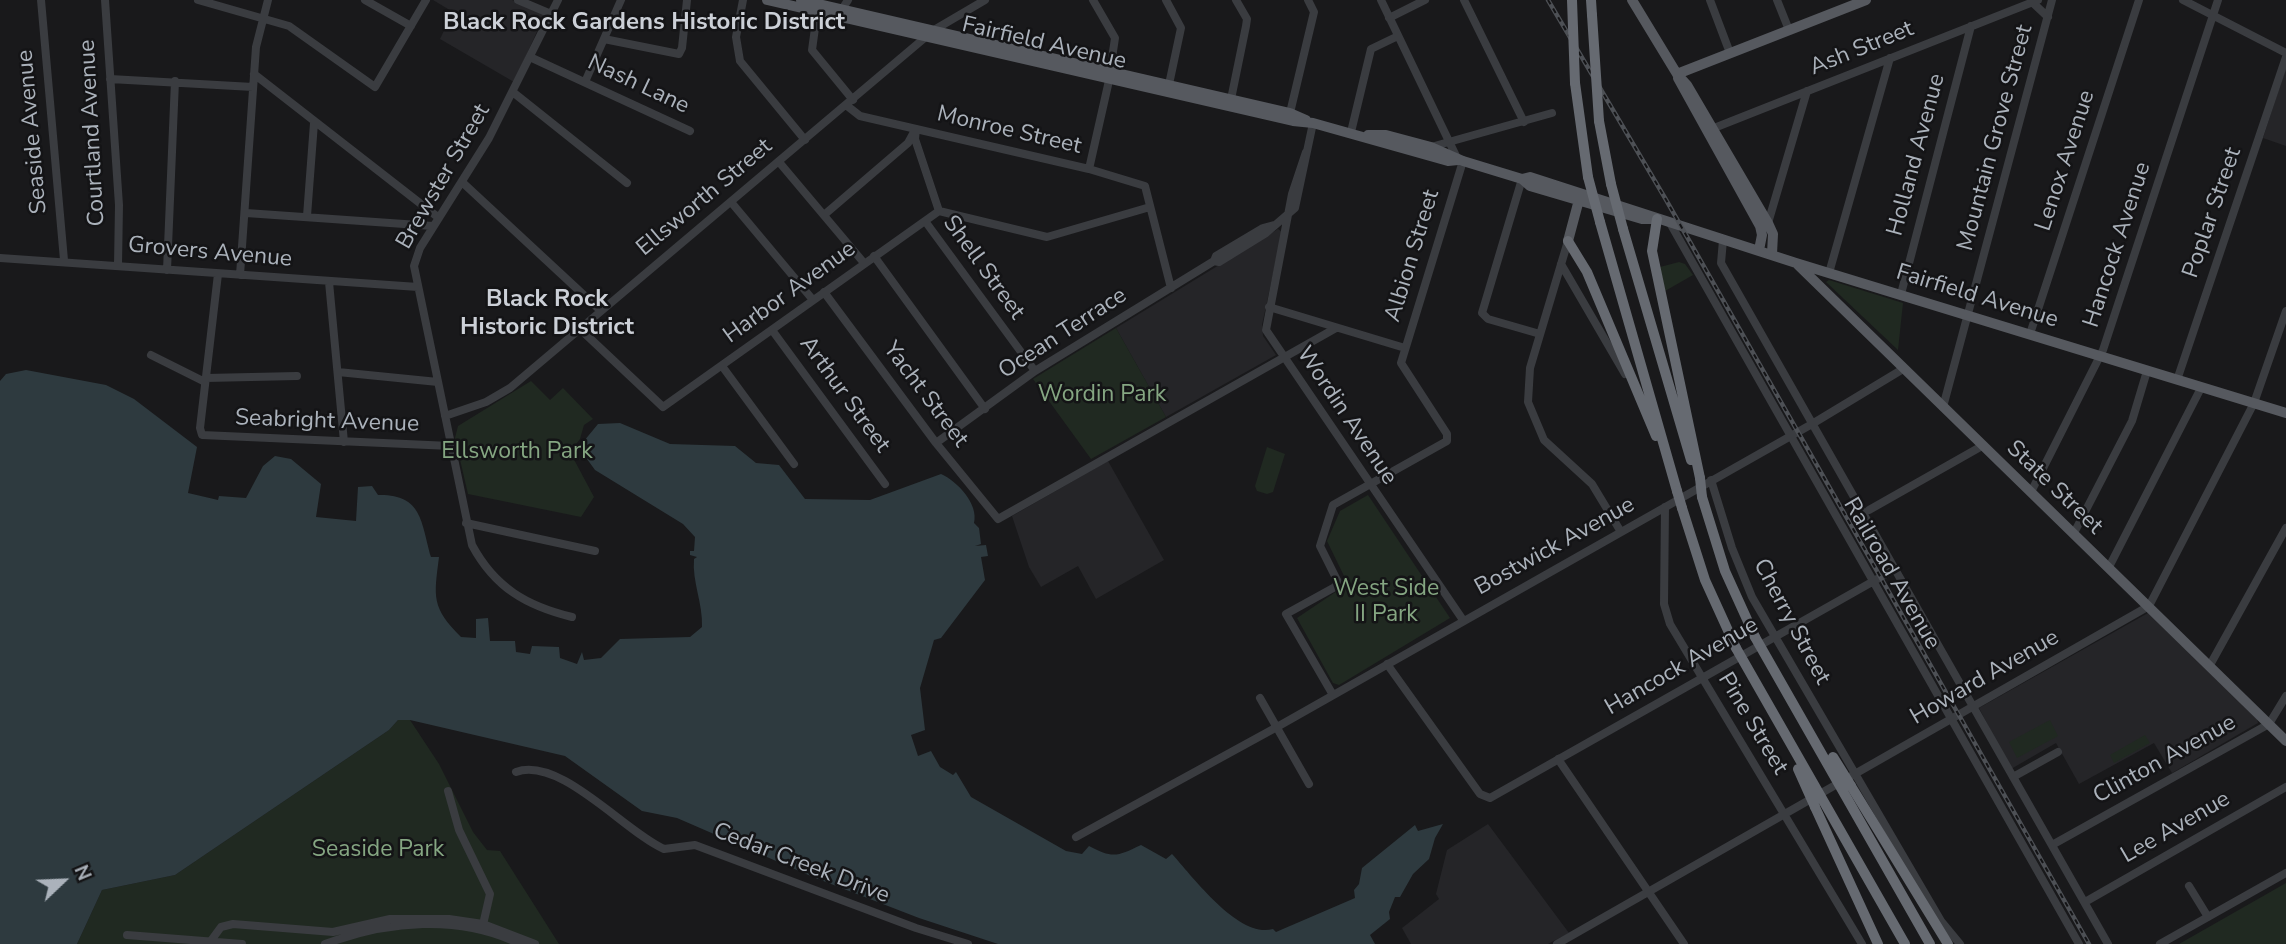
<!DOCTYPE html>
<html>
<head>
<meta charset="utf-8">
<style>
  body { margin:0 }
  #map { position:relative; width:2286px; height:944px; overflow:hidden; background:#19191b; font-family:"Nunito Sans",sans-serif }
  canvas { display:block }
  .north { position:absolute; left:28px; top:846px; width:70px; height:70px; -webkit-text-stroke:5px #141416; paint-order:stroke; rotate:67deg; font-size:19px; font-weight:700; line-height:28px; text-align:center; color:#abb2bb }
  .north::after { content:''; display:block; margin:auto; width:24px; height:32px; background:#abb2bb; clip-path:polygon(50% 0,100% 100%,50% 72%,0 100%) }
</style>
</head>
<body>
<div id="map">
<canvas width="2286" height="944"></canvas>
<div class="north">N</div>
</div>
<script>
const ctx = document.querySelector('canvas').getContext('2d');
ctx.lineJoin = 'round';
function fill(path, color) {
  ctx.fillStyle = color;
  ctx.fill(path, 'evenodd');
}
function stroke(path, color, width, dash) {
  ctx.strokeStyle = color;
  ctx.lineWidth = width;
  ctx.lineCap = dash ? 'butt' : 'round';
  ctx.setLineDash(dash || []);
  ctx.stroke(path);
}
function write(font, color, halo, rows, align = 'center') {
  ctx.font = font + ' "Nunito Sans",sans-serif';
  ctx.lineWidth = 5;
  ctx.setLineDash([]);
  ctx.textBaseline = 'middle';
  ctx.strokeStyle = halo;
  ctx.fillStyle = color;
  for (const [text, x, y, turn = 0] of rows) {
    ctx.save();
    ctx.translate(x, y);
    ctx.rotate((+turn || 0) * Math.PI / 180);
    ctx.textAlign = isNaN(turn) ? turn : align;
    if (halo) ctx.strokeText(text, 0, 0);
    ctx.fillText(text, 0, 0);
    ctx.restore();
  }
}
const built = new Path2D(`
  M433,0h79l33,14 -31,68 -74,-43 13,-27z
  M2286,68v78l-23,-8z
  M1278,229l4,3 -20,93 1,11 13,19 -110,62 -50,-89z
  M1108,461l56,99 -68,39 -18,-33 -37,21 -12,-20 -17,-51z
  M2148,613l109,106 1,4 -86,50 -18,-30 -75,41 -23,-41 -45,26 -32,-61z
  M1488,824l81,109 -21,11h-137l-9,-16 37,-29 -3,-5 11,-44z`);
const green = new Path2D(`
  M1679,262l6,2 8,11 -28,16 -5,-24z
  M1829,280l74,23 -5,47 -72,-68z
  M1116,328l50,89 -75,42 -58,-80z
  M531,381l19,19 13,-12 30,31 -9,6 -4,14 -10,13 24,45 -13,20 -113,-23 -13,-56 3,-12z
  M1267,447l18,7 -12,38 -6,2 -10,-3 -2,-5z
  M1368,495l82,123 -111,67 -6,-2 -36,-65 46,-31 1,-11 -17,-35 13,-30z
  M398,720h12l29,44 34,68 14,18 13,1 59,93h-482l25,-54 73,-15 214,-145z
  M2050,720l8,16 -41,22 -8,-16z
  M2145,735l5,8 -36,20 -4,-8z
  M2286,883v61h-107z`);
const water = new Path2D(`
  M26,370l80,15 28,14 63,48 -9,46 30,7 1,-4 27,2 17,-32 12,-10 16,3 30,25 -5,33 40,4 2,-34 14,-1 6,9c44,-1 43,26 53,62h8c-5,40 -8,50 22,80l15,1v-19l12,-1 2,23h25l1,11 14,2 2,-8 27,1 1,11 17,6 5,-12 2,8 17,-2 19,-19 70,-2 12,-10c1,-24 -10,-45 -8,-68l3,-2 -7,-2v-4h4l1,-14 -12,-13 -88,-54 -8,-11 -3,-18 14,-17 22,-1 50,21 65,2 21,17 23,2 26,34 65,1 71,-26c16,7 38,30 33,49l5,5 2,16 -6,2 11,-1 2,11 -7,1 4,23 -44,58 -7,2 -14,48 5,42 -14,5 7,21 13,-5 9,16 13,8 3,-3 15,25 95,54 16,3 7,-8c24,13 29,10 52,-1l25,14 6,-5c21,23 67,85 101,75l3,3 79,-34 -1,-8 5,-6 3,-16 53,-43 3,6 25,-7 -8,14 -6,21 -16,15 -13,23h-5l-6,15 1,7 -20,16 5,9h-377l-79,-26 -106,-41 -136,-59 -35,-7 -77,-55 -155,-36h-12l-9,10 -214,145 -73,15 -25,54h-77v-563l6,-7z`);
const minor = new Path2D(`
  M41,0l23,260
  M105,0l14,205 -1,60
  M198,0l91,26 86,61 51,-87
  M365,0l46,26
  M518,0l33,14
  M558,0l-69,138 -69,110 -6,18 58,279c23,43 55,61 100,72
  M743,0l-7,37 4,24 65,79
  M1166,0l15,28 -13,61
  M1381,0l77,160
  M1464,0l60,122
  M1710,0l20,53
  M1777,0l12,30
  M2183,0l103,53
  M2032,2l16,15
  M818,6l-6,44 41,50
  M839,14l9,-14
  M1389,18l36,-18
  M604,39l75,15 3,-6 5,-48
  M532,58l158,73
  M254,74l185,144
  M110,79l143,8
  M585,82l36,-82
  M514,93l113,90
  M1230,104l16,-78 1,-7 -11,-19
  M846,105l14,11 229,53 56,17 26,102
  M1289,117l25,-105 -6,-12
  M916,129l-1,10 24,72 108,26 103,-30
  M1709,130l329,-130
  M1351,132l20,-83 27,-13
  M1431,147l121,-34
  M1306,152l-14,42 -26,136 197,290
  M779,162l85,101
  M1089,169l19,-84 7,-47 -22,-38
  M1522,179l-40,134 6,6 52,15
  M462,182l139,129
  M731,202l82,98
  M246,213l187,13
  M824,215l84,-72 6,-11
  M307,216l7,-93
  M925,221l110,150
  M1670,223l409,721
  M1768,223l39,-132
  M1723,240l-2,23 387,681
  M1568,241l-38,127 -2,34 16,38 48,44 29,48
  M874,256l111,153
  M0,258l418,29
  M1214,261l5,1 47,-29 29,-25 18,-85
  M1561,264l64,110
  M167,270l8,-189
  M1829,273l61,-215
  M218,274l-18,154 2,7 249,11
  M240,275l16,-228 12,-47
  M329,282l15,160
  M824,292l112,151 62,76 338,-191
  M1901,294l70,-268
  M1269,307l136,41
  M580,329l83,78 276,-196
  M772,330l113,154
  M2030,334l109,-334
  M151,355l54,27
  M722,366l72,98
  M338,372l100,10
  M206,378l91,-2
  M2177,380l109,-323
  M1943,407l109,-407
  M445,416l41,-14 24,-14 424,-358 51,-30
  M936,443l99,-72 179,-110 2,-5 47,-28 11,-3
  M1711,480l21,68 20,49 189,324 19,23
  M2031,492l72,-142 115,-350
  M1665,507l-1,97 6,20 192,320
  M1869,510l113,-64
  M466,523l129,28
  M2074,533l58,-112 15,-50
  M2109,567l92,-179
  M1387,664l93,130 10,4 405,-229
  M2210,665l76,-137
  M1333,695l-47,-81 49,-27 3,-5 -18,-36 13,-41 114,-64v-7l-46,-71 62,-202
  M1260,698l49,86
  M1558,759l126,185
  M516,772c44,-16 109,60 148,77l31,-4 221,83 52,16
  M2013,777l45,-25
  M448,791l11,39 31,64 -8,35
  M1076,837l201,-110 535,-303 91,-55
  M2052,845l217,-121 17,-28
  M2189,886l19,31
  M2085,902l201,-115
  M127,935l115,9
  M210,942l11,-15 12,-3 100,8 57,-13h59l34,5 52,20
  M325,944c62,-23 134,-30 195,0
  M1557,944l592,-338 105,-203 32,-92
  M2160,944l126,-71`);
const major = new Path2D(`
  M767,0l526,121 20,2 135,38 10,-1
  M801,0l489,113 16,7
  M1632,0l45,74 10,11 81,138 5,11 -1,20
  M1677,74l189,-74
  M1678,78l82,148 2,9 -3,15
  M1368,135h18l45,12 32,14 59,18 8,7 112,33h14
  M1522,179l8,-2 266,86 490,150
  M1568,241l12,-45
  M1798,265l488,476`);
const highway = new Path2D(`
  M1591,0l1,15
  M1575,83l13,94
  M1599,121l12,63
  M1657,219l-5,32 48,227
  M1600,222l77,269
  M1623,229l68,231
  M1568,241l19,31 69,164
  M1702,497l23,74 30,66
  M1682,508l23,72 31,68
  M1851,786l97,158
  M1815,807l63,137`);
const rail = new Path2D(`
  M1548,0l117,198 424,746`);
const highwayBridge = new Path2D(`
  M1572,0l3,83
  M1592,15l7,106
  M1588,177l12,45
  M1611,184l12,45
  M1700,478l2,19
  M1677,491l5,17
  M1755,637l175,307
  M1736,648l169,296
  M1833,757l18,29
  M1798,769l17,38`);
const streetNames = [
  ["Fairfield Avenue",1044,44,13],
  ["Ash Street",1862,49,-22],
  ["Nash Lane",638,85,25],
  ["Monroe Street",1009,131,13],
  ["Seaside Avenue",33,132,-95],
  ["Courtland Avenue",93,133,-93],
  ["Mountain Grove Street",1996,138,-75],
  ["Holland Avenue",1917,155,-75],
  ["Lenox Avenue",2066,161,-72],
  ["Brewster Street",444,177,-60],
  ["Ellsworth Street",705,198,-40],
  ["Poplar Street",2213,213,-71],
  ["Hancock Avenue",2118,245,-72],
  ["Grovers Avenue",210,253,5],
  ["Albion Street",1413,256,-73],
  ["Shell Street",983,268,54],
  ["Harbor Avenue",790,293,-36],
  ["Fairfield Avenue",1977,297,17],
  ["Ocean Terrace",1063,334,-33],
  ["Arthur Street",844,395,54],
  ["Yacht Street",925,395,53],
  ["Wordin Avenue",1346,416,56],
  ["Seabright Avenue",327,422,2],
  ["State Street",2054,488,44],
  ["Bostwick Avenue",1555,547,-29],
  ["Railroad Avenue",1891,574,60],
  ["Cherry Street",1791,622,62],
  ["Hancock Avenue",1682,667,-30],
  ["Howard Avenue",1985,678,-30],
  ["Pine Street",1752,724,59],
  ["Clinton Avenue",2165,760,-29],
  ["Lee Avenue",2176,828,-30],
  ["Cedar Creek Drive",801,864,21]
];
const parkNames = [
  ["Wordin Park",1102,395],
  ["Ellsworth Park",517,452],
  ["West Side",1386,589],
  ["II Park",1386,615],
  ["Seaside Park",378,850]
];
const neighbourhoodNames = [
  ["Black Rock Gardens Historic District",644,23],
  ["Black Rock",547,300],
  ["Historic District",547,328]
];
fill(built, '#252528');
fill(green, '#202921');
fill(water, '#2e3a3f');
stroke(minor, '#3a3c40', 8);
stroke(major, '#56595f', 10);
stroke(highway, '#666a71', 10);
stroke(rail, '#4d5055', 4.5);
stroke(rail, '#141416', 2, [5]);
stroke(highwayBridge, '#666a71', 10);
write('23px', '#abb2bb', '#141416', streetNames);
write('23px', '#85a682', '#141416', parkNames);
write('bold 24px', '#ccd0d7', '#141416', neighbourhoodNames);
</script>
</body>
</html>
